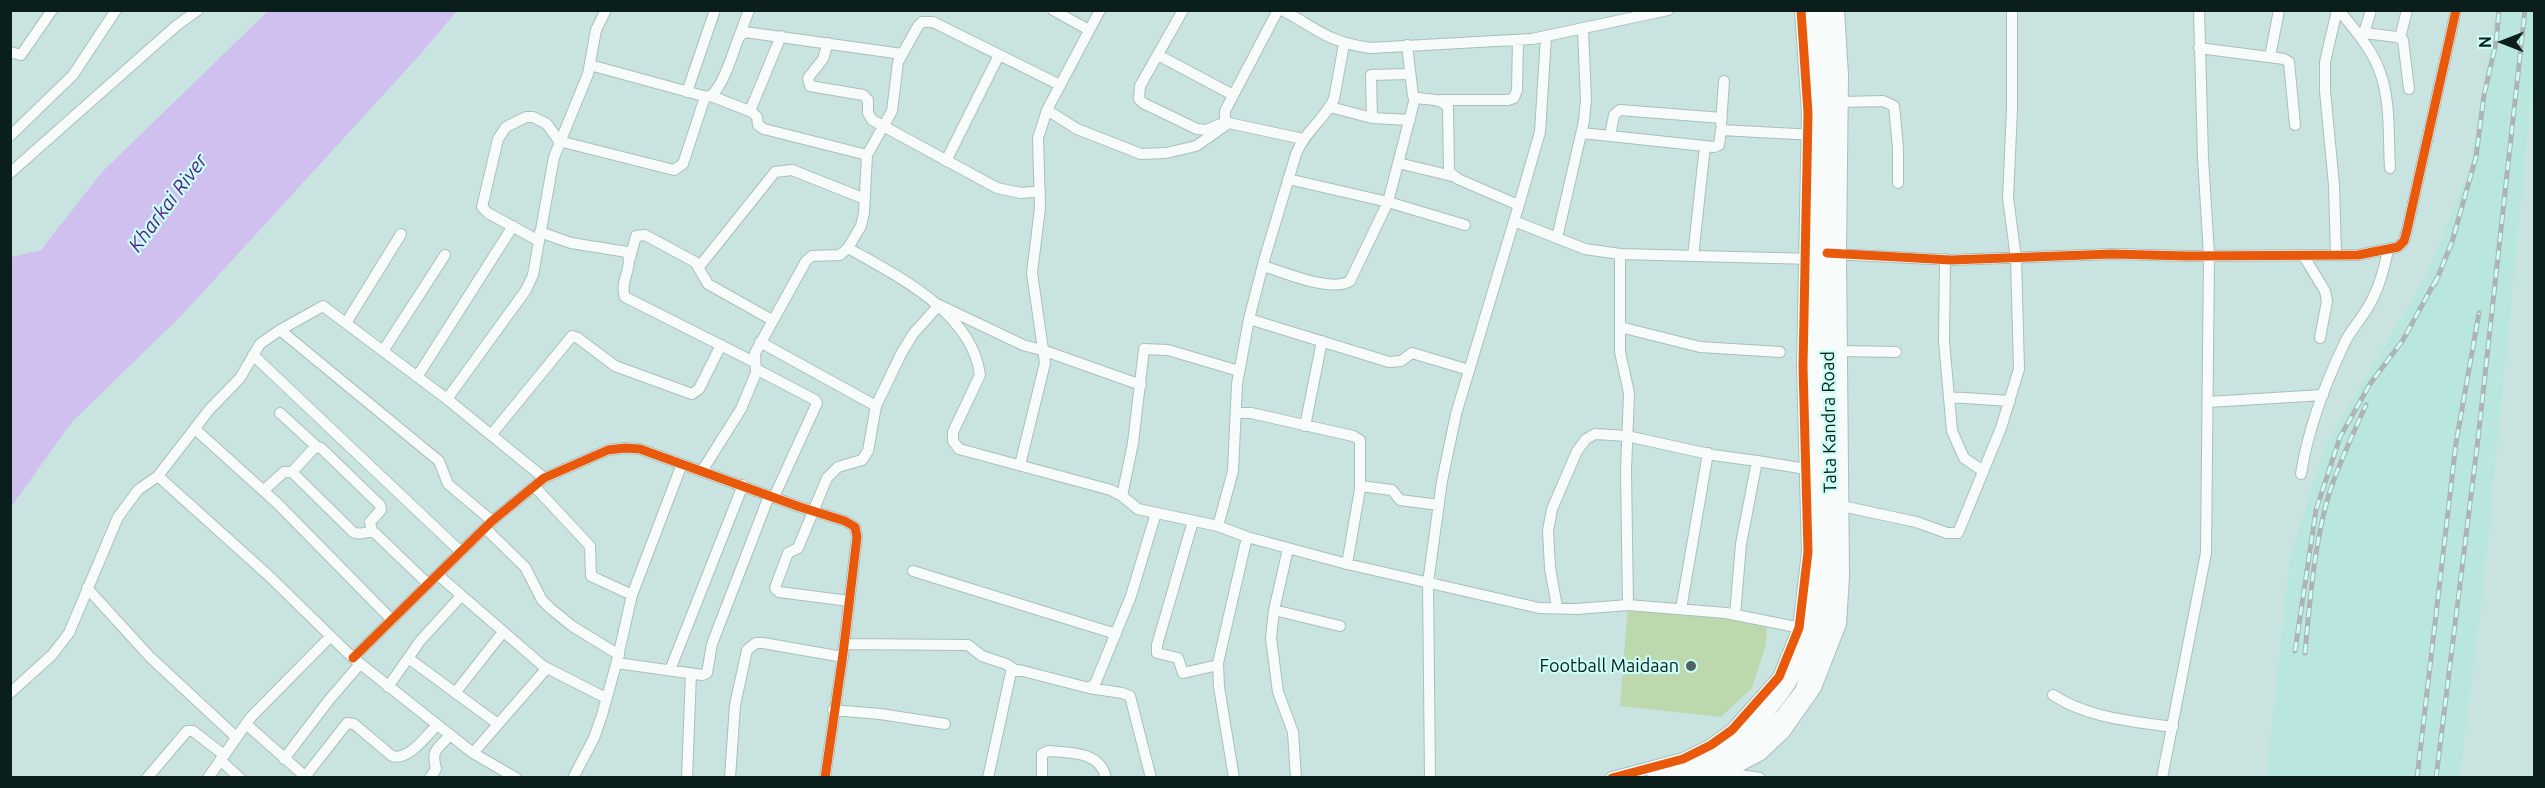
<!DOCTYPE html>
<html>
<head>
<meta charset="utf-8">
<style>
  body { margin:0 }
  #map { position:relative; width:2545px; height:788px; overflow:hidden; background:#c9e4e0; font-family:Ubuntu,sans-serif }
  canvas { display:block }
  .frame { position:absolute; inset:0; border:12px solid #0a1e1c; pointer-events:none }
  .north { position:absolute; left:2473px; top:12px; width:60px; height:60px; -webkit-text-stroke:4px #cafef6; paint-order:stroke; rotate:270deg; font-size:16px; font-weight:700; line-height:24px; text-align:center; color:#0a1e1c }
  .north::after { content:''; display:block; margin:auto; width:21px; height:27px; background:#0a1e1c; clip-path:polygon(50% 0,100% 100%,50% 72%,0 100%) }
</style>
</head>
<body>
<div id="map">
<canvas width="2545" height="788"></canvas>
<div class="frame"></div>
<div class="north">N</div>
</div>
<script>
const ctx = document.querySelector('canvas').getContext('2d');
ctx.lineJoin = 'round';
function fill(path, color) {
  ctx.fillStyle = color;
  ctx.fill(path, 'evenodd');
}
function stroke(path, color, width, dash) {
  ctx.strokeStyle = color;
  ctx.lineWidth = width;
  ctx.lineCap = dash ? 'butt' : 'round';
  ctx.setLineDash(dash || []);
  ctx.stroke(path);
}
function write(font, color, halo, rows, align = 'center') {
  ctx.font = font + ' Ubuntu,sans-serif';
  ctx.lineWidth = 4.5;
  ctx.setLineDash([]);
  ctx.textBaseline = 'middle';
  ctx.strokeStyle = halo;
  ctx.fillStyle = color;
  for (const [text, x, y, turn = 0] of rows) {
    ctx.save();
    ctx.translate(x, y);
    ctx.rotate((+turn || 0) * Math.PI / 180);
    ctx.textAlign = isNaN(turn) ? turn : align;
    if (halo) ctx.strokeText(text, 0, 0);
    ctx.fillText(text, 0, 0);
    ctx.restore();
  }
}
const built = new Path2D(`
  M2495,11h39v59l-51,522 -23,185h-194l24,-221 37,-114 99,-166 44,-108z`);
const green = new Path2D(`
  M1628,605l139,16 -1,23 -14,44 -31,29 -101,-11z`);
const water = new Path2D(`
  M269,10l188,1 -40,47 -234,256 -112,109 -60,84v-250l30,-7 61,-78z`);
const minor = new Path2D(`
  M1053,10l36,20
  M1183,10l-43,76 -1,13 4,4 54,26 9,1 15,-6
  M1278,10l-53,101v8l4,4 74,16
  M1282,10c36,19 45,32 88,38l162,-9 136,-29
  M2339,10c15,19 33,39 41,62 11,30 8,65 10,96
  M2356,32l41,5 6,3 6,49
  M2364,33l7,-23
  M739,37l10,-27
  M2400,38l7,-28
  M828,43l-5,16 -15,19 2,8 53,9 5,5v13l4,7 125,68 24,5 19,-2
  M1407,45l6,51c11,6 26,0 35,11l1,65 9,7 58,25 2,4 -4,13
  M2199,48l85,11 5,3 6,63
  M10,52l11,3 31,-45
  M1158,55l75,40
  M2270,57l9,-47
  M590,65l117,32c15,-3 26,-46 32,-60l6,-5 157,22
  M687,92l28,-82
  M711,96l41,16 5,5 1,8 6,4 103,26
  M1440,100h68l6,-2 3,-8 1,-50
  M1842,102l41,-1 11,5 4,42v35
  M1330,107l42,11 38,2
  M1047,110l30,19 64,25 25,-1 30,-7 33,-23
  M750,111l31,-75
  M1372,118l-1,-43 38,-1
  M1721,124l3,-43
  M1582,133l132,14 5,-2 2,-15 94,5
  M10,136l63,-61 43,-65
  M1610,136l4,-21 6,-5 102,8
  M946,161l53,-106
  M1398,163l54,13
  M10,173l166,-147 22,-16
  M1288,179l100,23 77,23
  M1518,208l22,-76 6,-95
  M540,232l31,11 56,9c7,14 -8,30 -2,45l129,65
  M1557,238l27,-117 2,-22 -3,-69
  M539,241l-51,-28 -6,-6 16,-68 8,-12 20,-10h7l14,7 12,17 115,29 9,-6 22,-67
  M848,248c49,28 124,64 132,127l-27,57v9l6,8 152,41 11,6 16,13 80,17
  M1833,254l118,6 161,-6 75,2 171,-1 40,-8 6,-6 3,-11 49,-220
  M2303,255l22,36 2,10 -7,37
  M2336,255l-2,-70 -9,-94v-29l12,-52
  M1693,256l12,-110
  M630,258l6,-22 9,-1 50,27 13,22 64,36
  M1945,259l-1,82 8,90 12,27 19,13
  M1263,266c21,6 67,27 87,15l38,-79 27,-104
  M699,267l76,-95 17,-2 73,29
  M1249,319l140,43 12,-1 11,-8 57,17
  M346,323l55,-89
  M1620,327l80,20 80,5
  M280,330l159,131 9,23 44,37
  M760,342l116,64
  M383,351l62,-96
  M1841,351l55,1
  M253,355l208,197
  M756,369l59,31 2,3 -43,94
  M417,377l96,-151
  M1949,397l61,4
  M447,399l79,-109 7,-15 21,-118 34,-83 8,-44 10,-20
  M2208,402l115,-7
  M280,413l36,33
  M1236,413h15l102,23 7,4v49l-13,75
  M1305,426l17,-85
  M195,429l82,74 115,117
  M491,435l81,-99 6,2 37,28 77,28 7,-5 22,-44
  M1757,461l49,8
  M1020,465l25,-102 -13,-90 8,-65 -2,-70 9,-28 53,-100
  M702,471l39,-62 15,-36 -1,-20 51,-92 6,-5 28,-1 8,-7 13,-22 3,-13 3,-58 25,-44 6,-49 20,-36 4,-4h11l127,63
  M292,472l23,-25 6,1 59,57 1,5 -11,12 2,9
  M2301,474c7,-45 24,-90 44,-132 5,-10 12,-18 18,-27 14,-20 20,-41 25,-65
  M158,476l51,-66 31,-32 20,-34 20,-14 43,-24 124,93 97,79
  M534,486l56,60 1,30 41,19
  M1360,486l32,4 8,10 39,5
  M264,490l20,-18h8l61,60c8,5 14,-3 22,1l53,51
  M1122,496l11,-53 11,-94 24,1 71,21
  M1842,506l74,16 31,11h11l43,-105 18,-59 -3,-111 -8,-60 4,-89v-99
  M1193,521l-36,124v8l21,5 5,15 35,-8
  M485,528l40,39 17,33 8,8 22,18 47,29
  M1247,537l100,27 192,44 38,1 51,-4 98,8 80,16
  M1288,549l-14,61 -3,28 7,54 15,40 3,46
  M913,571l203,63
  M438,575l105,91 63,32
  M87,588l63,69 86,80
  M849,601l-70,-9 -4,-4 1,-3 12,-32 10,-5 29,-70 11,-11 24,-7 6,-9 8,-45 25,-52 12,-20 26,-29 84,40 22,6 96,34
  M1628,605l-2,-135 3,-77 -9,-41v-98l193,5
  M1557,607l-7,-39 -2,-37 4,-22 25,-58 9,-12 9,-5 32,2 86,19 44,6 -16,83 -6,71
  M1681,609l27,-156
  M1274,610l66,16
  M844,644l124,1 14,11 24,8 9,6
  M353,658l139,-137 52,-43 64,-28 17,-2 15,1 160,58 45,14 10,6 2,10 -14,117 -18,124
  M408,658l90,66
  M617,663l85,12 5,-2 5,-29 57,-148
  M670,670l73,-185
  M388,687l32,-46 41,-45
  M1089,688l33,5 8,3 21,82
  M10,693l42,-38 17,-22 49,-116 20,-27 20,-14 110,99 85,83 120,95 43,25
  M455,693l48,-61
  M2053,695c35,23 78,26 120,32
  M833,710l47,4 65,10
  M246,724l61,54
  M473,753l74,-85
  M284,759l45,-59 31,-36
  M220,760l20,18
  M147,778l40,-47h6l31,24
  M208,778l43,-61 79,-80
  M304,778l43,-55 7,1 38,32c17,5 34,-20 45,-31
  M430,778l6,-9c-5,-20 1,-19 14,-34
  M573,778l21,-40 8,-23 15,-54 15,-66 50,-131
  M687,778l4,-105
  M730,778l5,-73 12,-55 9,-7h7l80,14
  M988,778l23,-106 8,-2 70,18 6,-4 36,-88 25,-83
  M1042,778v-24l6,-3c23,2 52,0 58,27
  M1234,778l-15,-91 -1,-24 29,-126 -29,-11 15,-55 4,-87 12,-65 16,-62 31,-103c9,-23 28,-34 38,-55l10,-55
  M1430,778l-2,-195 14,-102 14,-67 58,-193 71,28 35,5
  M1721,778l19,-3 20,3
  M2162,778l44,-225 3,-298 -6,-97 -4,-148`);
const tertiary = new Path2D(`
  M1725,773l36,-19 23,-22 31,-44 25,-64 3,-48 -3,-321 2,-180 -4,-65
  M1612,778l71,-19 28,-14 21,-15 47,-53 20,-49 9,-76 -5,-185 5,-254 -7,-103`);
const primary = new Path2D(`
  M1655,778c11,-3 22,-4 32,-8 57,-24 109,-81 124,-141 5,-21 5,-43 6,-65l-2,-305 4,-138 -6,-111
  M1697,778l27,-12 23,-15 37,-35 19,-25 23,-59 5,-63 -4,-309 4,-137 -5,-113`);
const rail = new Path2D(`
  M2435,284l17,-42 24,-85 8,-62 12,-52 3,-33
  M2295,651l21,-141 24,-73 30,-53 33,-44 34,-62
  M2305,653c5,-53 9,-108 24,-159 10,-31 24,-60 37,-89
  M2417,778l39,-335 23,-130
  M2436,778l42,-339 47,-429`);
const cycleway = new Path2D(`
  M1827,253l124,7 161,-6 75,2 171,-1 40,-8 6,-6 3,-11 49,-220
  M353,658l139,-137 52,-43 64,-28 17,-2 15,1 160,58 45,14 10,6 2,10 -14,117 -18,124
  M1612,778l71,-19 28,-14 21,-15 47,-53 20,-49 9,-76 -5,-185 5,-254 -7,-103`);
const markers = [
  [1691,666,6,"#4d6361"]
];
const streetNames = [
  ["Tata Kandra Road",1829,422,-91]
];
const poiNames = [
  ["Football Maidaan",1679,666]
];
const waterNames = [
  ["Kharkai River",168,203,-53]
];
fill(built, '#b9e7e0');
fill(green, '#bcd8ac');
fill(water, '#cfc0f0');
stroke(minor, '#a9bfbc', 12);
stroke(tertiary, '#a9bfbc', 14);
stroke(primary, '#a9bfbc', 18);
stroke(minor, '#f7fbfa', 10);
stroke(tertiary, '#f7fbfa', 12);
stroke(primary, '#f7fbfa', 16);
stroke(rail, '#adb4b3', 5);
stroke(rail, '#cafef6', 3, [9]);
stroke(cycleway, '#e8590c', 9);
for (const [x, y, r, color] of markers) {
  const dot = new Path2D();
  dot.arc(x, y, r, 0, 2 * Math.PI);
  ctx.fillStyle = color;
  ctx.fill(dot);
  stroke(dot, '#cafef6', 2);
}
write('18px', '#0a1e1c', '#cafef6', streetNames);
write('18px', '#0a1e1c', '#cafef6', poiNames, 'right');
write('italic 20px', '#561e83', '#cafef6', waterNames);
</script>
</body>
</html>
